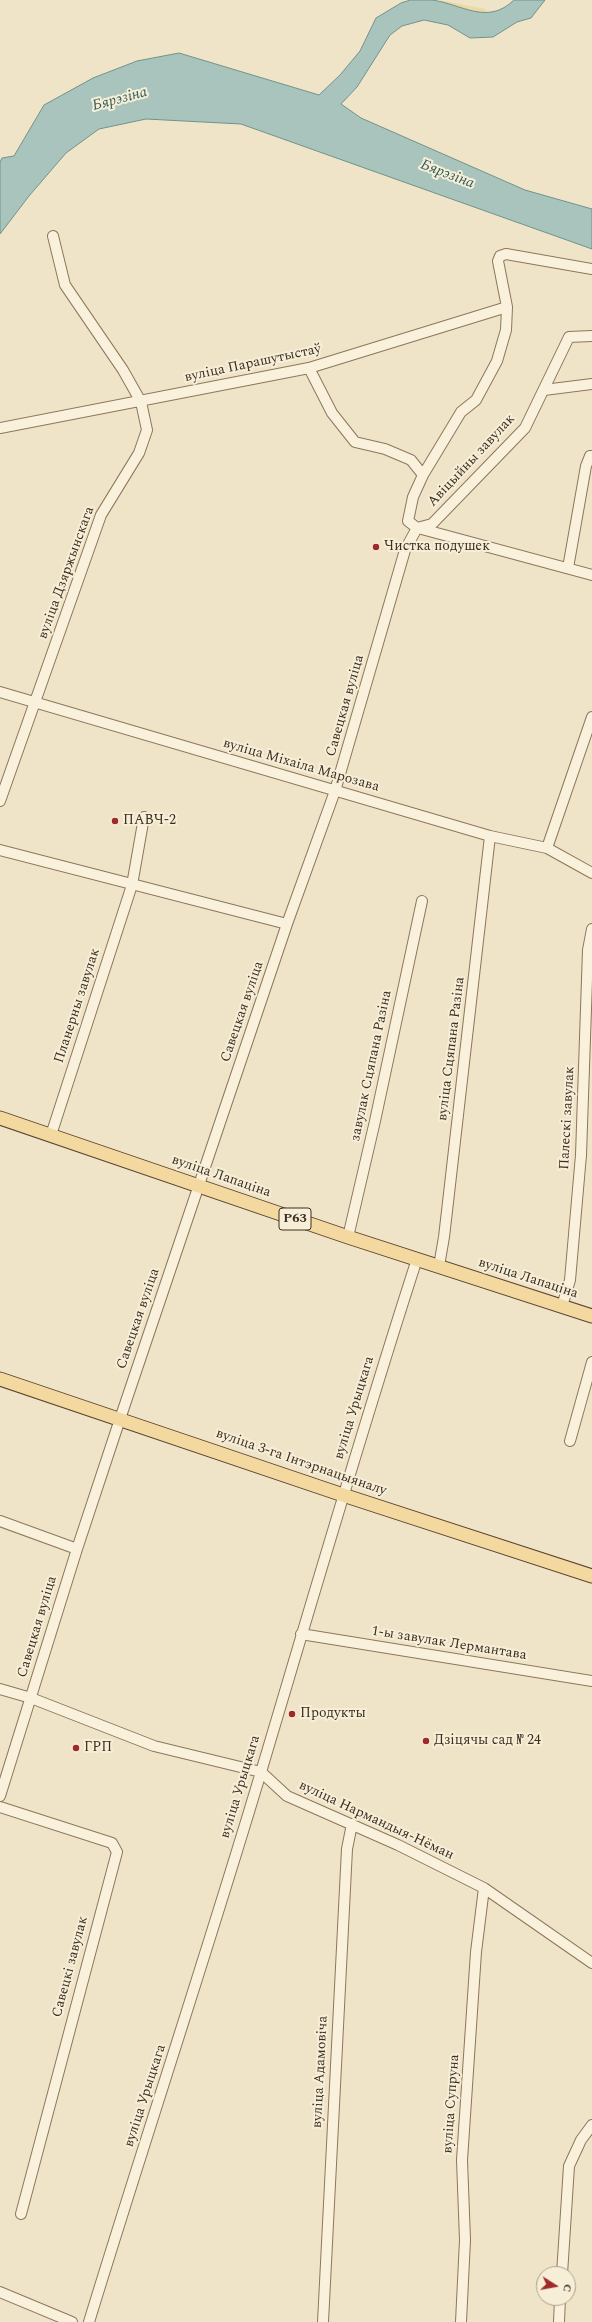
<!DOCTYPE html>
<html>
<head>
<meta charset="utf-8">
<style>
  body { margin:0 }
  #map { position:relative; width:592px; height:2322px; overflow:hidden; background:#f0e4c8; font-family:Spectral,serif }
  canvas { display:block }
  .north { position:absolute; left:536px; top:2266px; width:40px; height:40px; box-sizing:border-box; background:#f7eed8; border:1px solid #ada18e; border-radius:50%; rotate:101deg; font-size:11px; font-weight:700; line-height:16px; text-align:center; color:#3d2e20 }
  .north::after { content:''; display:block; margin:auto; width:14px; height:18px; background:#9e2a2b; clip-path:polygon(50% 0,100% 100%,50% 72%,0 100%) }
</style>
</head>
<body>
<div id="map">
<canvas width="592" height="2322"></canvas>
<div class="north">С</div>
</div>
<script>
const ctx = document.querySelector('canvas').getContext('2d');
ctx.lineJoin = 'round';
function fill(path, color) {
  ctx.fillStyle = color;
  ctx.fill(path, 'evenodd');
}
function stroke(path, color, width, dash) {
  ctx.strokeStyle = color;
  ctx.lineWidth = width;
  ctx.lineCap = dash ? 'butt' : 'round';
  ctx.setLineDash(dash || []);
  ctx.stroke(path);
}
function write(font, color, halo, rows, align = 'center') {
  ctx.font = font + ' Spectral,serif';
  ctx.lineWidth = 4;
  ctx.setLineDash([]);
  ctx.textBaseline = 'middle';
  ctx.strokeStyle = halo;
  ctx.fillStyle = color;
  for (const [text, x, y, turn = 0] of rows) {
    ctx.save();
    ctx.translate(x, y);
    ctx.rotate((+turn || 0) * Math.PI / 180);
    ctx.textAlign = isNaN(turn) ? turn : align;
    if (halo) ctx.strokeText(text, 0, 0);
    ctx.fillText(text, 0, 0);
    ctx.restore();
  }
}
const sand = new Path2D(`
  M440,0l45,9 3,4 -21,-2 -26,-9z`);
const water = new Path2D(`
  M411,0c7,0 14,0 21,0 30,4 55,26 82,0h31l-14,18 -14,4 -24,15 -23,1 -22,-13 -24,-5 -22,6 -12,9 -33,52 -16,17 20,14 164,72 67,19v40l-351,-125 -95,-5 -47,10 -33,24 -37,43 -29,38v-72l2,-4 12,-2 30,-51 49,-27 44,-17 42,-8 140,42 21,-20 20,-24 16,-33 25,-15z`);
const minor = new Path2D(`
  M309,368l23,45 23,29 30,7 26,11 12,15
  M544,390l48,-6
  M0,428l309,-60 198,-61
  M417,528l15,-4 93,-96 44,-91 23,-1
  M418,528l174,47
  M568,568l18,-102 4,-10h2
  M0,692l490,144 57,12 45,25
  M0,801l101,-286 38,-62 8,-23 -6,-28 -18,-32 -58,-85 -12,-49
  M547,848l45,-131
  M0,850l287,74
  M51,1135l81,-250 12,-68
  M348,1237l27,-116 47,-220
  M439,1266l5,-29 46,-401
  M562,1306l8,-26 11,-125 7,-205 4,-21
  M570,1441l22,-79
  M0,1521l77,28
  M301,1634l291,47
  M0,1689l31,9 123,48 107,26 26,24 111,49 86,43 108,75
  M0,1796l77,-247 43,-130 167,-495 48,-133 70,-241 12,-22 -9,-7 5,-24 10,-22 38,-63 15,-12 21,-39 9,-31 1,-23 -9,-46 2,-5 6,-2 86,15
  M0,1807l112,36 5,9 -96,362
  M562,2274l7,-108 12,-26 11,-15
  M0,2292l72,30
  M89,2322c56,-183 117,-366 172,-550 51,-171 101,-343 156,-513
  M323,2322l24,-473 5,-25
  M461,2322l4,-82 -3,-80 14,-208 8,-64
  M559,2322l1,-24`);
const major = new Path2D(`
  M0,1118l348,119 244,79
  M0,1379l343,116 249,81`);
const markers = [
  [376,547,4,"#9e2a2b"],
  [115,821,4,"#9e2a2b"],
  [292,1714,4,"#9e2a2b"],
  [426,1741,4,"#9e2a2b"],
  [76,1748,4,"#9e2a2b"]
];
const shields = [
  [295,1219,32]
];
const shieldNames = [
  ["Р63",295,1219]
];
const streetNames = [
  ["вуліца Парашутыстаў",253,364,-12],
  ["Авіцыйны завулак",472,461,-47],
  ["вуліца Дзяржынскага",67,573,-70],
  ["Савецкая вуліца",346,706,-74],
  ["вуліца Міхаіла Марозава",301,766,16],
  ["Планерны завулак",78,1006,-72],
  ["Савецкая вуліца",243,1012,-71],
  ["вуліца Сцяпана Разіна",452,1049,-83],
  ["завулак Сцяпана Разіна",372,1066,-78],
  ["Палескі завулак",568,1118,-87],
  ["вуліца Лапаціна",221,1177,19],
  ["вуліца Лапаціна",528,1279,18],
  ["Савецкая вуліца",139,1319,-71],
  ["вуліца Урыцкага",355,1408,-73],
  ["вуліца 3-га Інтэрнацыяналу",301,1463,19],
  ["Савецкая вуліца",38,1627,-73],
  ["1-ы завулак Лермантава",449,1644,9],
  ["вуліца Урыцкага",241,1787,-73],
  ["вуліца Нармандыя-Нёман",376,1821,25],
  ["Савецкі завулак",71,1967,-75],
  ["вуліца Адамовіча",321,2072,-87],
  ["вуліца Урыцкага",146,2096,-72],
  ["вуліца Супруна",452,2104,-86]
];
const poiNames = [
  ["Чистка подушек",384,547],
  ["ПАВЧ-2",123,821],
  ["Продукты",300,1714],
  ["Дзіцячы сад № 24",434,1741],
  ["ГРП",84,1748]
];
const waterNames = [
  ["Бярэзіна",120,100,-15],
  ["Бярэзіна",447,175,21]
];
fill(sand, '#ecd9a5');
fill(water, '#a9c4bc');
stroke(water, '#6f938a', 1);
stroke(minor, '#8d765c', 12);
stroke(major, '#5b4430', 15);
stroke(minor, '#faf1dc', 10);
stroke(major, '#f3d9a0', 13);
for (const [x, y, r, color] of markers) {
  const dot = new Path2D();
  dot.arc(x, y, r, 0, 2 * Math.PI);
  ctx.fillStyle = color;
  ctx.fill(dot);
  stroke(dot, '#f7eed8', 1.5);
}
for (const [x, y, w] of shields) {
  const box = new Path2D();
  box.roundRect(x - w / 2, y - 11, w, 22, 3);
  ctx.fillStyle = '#f7eed8';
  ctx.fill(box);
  stroke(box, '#3d2e20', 1);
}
write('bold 13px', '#3d2e20', null, shieldNames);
write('14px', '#3d2e20', '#f7eed8', streetNames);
write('14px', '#3d2e20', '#f7eed8', poiNames, 'left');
write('italic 15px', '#2f5d5a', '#f7eed8', waterNames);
</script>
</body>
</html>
